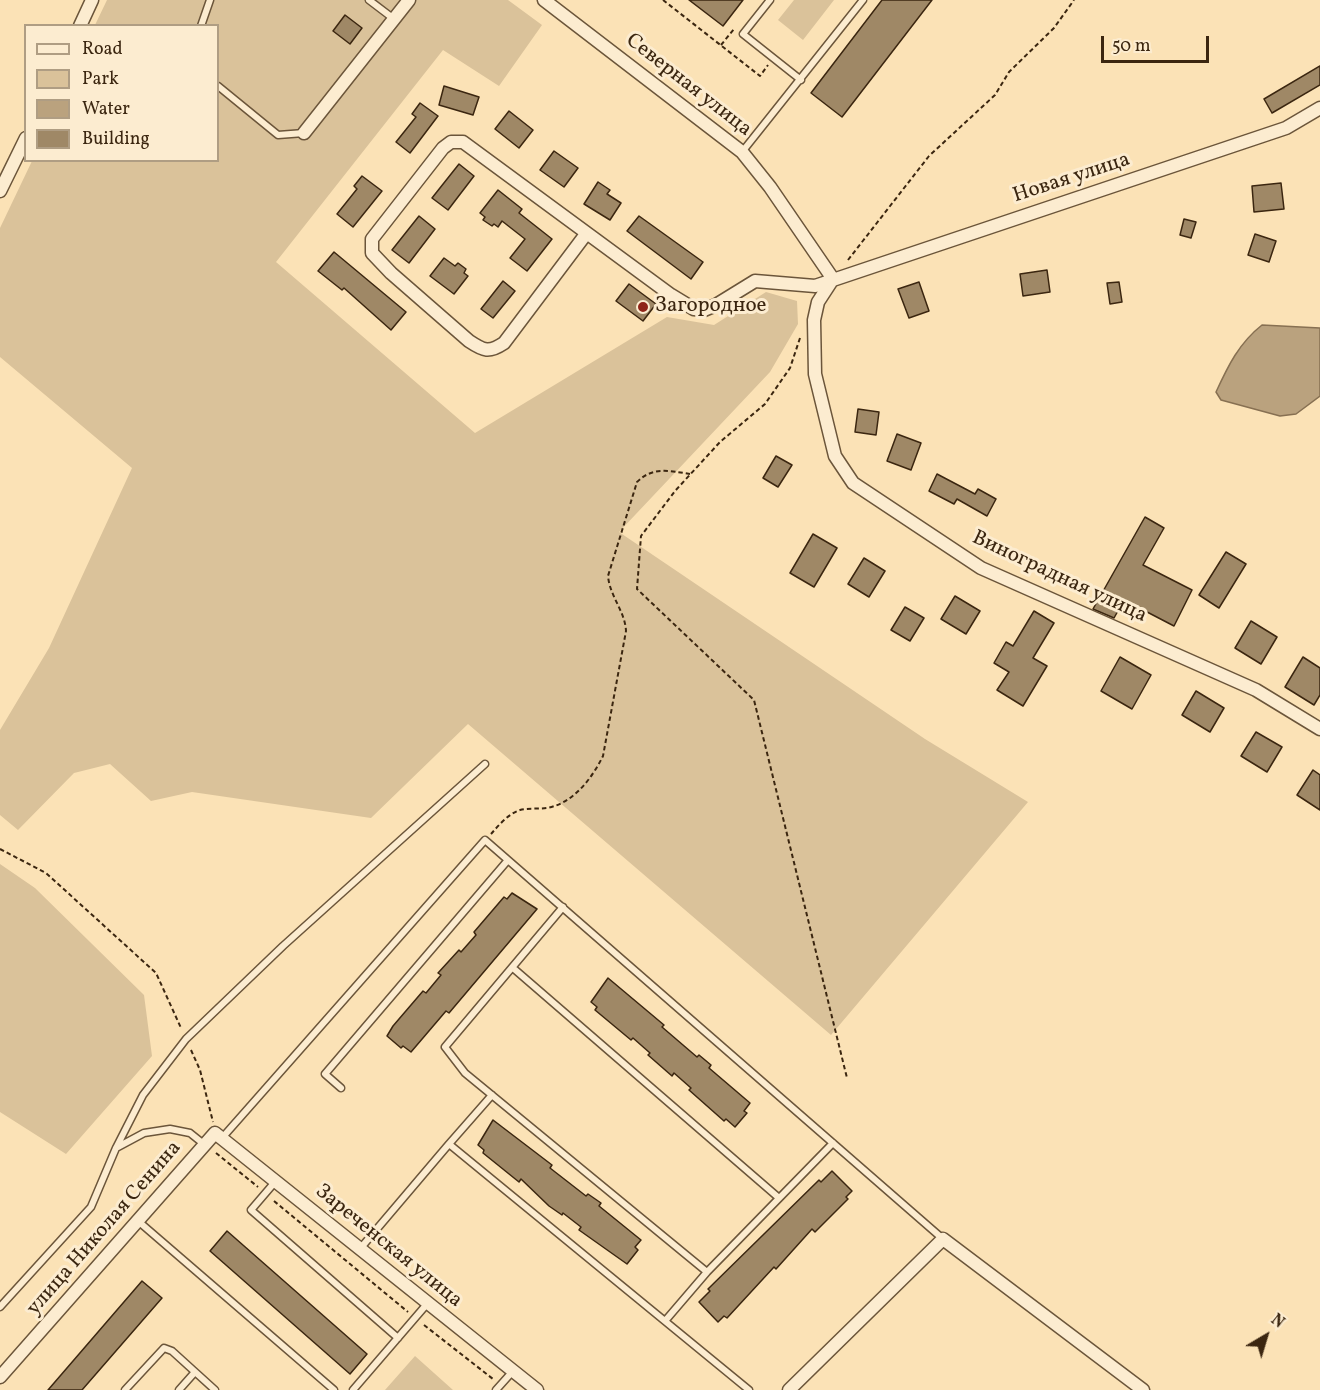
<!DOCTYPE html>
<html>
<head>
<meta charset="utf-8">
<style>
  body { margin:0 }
  #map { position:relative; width:1320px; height:1390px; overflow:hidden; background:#fbe2b6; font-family:Vollkorn,serif }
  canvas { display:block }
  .legend { position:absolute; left:24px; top:24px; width:195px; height:138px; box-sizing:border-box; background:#fcecd0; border:2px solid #af9d83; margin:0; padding:8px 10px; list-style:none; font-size:18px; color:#3b2610 }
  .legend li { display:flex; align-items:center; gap:12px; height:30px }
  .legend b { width:30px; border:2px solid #af9d83 }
  .north { position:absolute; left:1236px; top:1306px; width:60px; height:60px; -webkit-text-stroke:4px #fcecd0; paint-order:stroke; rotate:38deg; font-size:16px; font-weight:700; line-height:24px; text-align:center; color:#3b2610 }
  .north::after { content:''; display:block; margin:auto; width:21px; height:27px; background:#3b2610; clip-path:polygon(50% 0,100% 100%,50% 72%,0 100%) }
  .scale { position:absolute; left:1101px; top:36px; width:108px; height:27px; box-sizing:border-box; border:3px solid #3b2610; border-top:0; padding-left:8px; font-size:18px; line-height:21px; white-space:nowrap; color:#3b2610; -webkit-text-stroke:4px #fcecd0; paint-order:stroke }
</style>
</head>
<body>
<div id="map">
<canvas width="1320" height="1390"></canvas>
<ul class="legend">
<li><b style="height:8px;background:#fcecd0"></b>Road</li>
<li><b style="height:16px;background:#dac29a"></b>Park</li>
<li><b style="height:16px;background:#baa27e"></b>Water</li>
<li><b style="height:16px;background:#9f8866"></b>Building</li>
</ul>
<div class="north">N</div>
<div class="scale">50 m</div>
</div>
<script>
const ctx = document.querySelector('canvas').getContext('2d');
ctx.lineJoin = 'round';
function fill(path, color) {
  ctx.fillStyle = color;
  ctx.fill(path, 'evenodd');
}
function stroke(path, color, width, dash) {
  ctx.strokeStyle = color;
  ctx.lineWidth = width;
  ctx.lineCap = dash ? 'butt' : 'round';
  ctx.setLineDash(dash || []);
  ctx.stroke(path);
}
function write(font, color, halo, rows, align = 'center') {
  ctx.font = font + ' Vollkorn,serif';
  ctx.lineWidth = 6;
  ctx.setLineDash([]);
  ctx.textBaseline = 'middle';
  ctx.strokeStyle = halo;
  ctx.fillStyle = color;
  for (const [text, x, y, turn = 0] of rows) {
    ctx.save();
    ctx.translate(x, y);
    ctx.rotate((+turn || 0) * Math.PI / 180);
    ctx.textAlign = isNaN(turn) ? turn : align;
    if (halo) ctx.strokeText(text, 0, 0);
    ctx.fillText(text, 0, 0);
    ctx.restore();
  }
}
const green = new Path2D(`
  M107,0h401l34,25 -43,61 -56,-36 -167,212 199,171 192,-116 47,8 52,-33 31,9 1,23 -28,48 -151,160 306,207 103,63 -197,233 -363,-311 -97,94 -179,-26 -41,9 -41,-37 -36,9 -56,57 -18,-15v-85l49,-82 83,-180 -132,-111v-129l32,-67 186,-1v-134l-123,-1z
  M794,0h40l-31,40 -25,-20z
  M0,864l35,24 109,107 8,61 -86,98 -66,-42z
  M415,1356l38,34h-68z`);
const water = new Path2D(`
  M1262,325l58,3v68l-24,18 -16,2 -59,-16 -5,-8c12,-26 23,-49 46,-67z`);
const building = new Path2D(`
  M689,0h54l-20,26z
  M882,0h50l-90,117 -31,-24z
  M345,15l17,13 -12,16 -17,-13z
  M1320,66v19l-48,28 -8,-14z
  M444,86l35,11 -6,18 -34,-10z
  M420,103l18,13 -28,37 -14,-11 20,-25 -4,-3z
  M509,111l24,19 -14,18 -24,-19z
  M554,151l24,17 -14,19 -24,-17z
  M459,164l15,12 -26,34 -16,-12z
  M362,176l20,15 -29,36 -16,-13 20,-25 -3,-3z
  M598,182l12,8 -3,4 14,9 -11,17 -26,-16z
  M1281,183l3,26 -30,3 -2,-26z
  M498,190l24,19 -3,4 33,26 -25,32 -17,-13 15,-19 -23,-18 -4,6 -4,-3 -2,2 -9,-6 2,-3 -5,-4z
  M419,216l16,13 -26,34 -17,-13z
  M639,216l64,46 -12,17 -64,-48z
  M1184,219l12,3 -5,16 -11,-3z
  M1255,234l21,7 -7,21 -21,-7z
  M334,252l72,60 -15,18 -47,-42 -2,2 -24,-19z
  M444,258l11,8 3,-3 8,6 -2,4 4,3 -14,18 -24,-18z
  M1047,270l3,22 -27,4 -3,-22z
  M503,281l12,10 -22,27 -12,-9z
  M919,282l10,29 -20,7 -11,-29z
  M1119,282l3,20 -12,2 -3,-21z
  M629,284l27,20 -13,17 -27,-20z
  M858,409l21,3 -3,23 -21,-3z
  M897,434l24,9 -10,27 -24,-9z
  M776,456l16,9 -14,22 -15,-9z
  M937,474l38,20 3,-5 18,10 -9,17 -30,-17 -3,5 -25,-13z
  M1145,517l19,11 -21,37 49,25 -18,36 -50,-26 -10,18 -21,-9z
  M813,534l24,14 -23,39 -24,-14z
  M1226,552l20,12 -27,44 -20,-13z
  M864,558l21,13 -16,26 -21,-13z
  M955,596l25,15 -14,23 -25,-15z
  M905,607l19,11 -14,23 -19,-11z
  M1034,611l20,12 -21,35 14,8 -24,40 -26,-16 12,-18 -15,-9 12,-21 7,4z
  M1251,621l26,16 -16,27 -26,-16z
  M1120,657l31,18 -19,34 -31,-18z
  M1303,657l17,11v27l-6,10 -29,-18z
  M1196,691l28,17 -14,24 -28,-17z
  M1256,732l26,15 -15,25 -26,-16z
  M1313,770l7,5v35l-23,-15z
  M512,893l25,16 -88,104 -3,-2 -35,41 -8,-6 -2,2 -14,-12 6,-10 30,-35 3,2 15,-18 -3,-2 21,-23 2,2 15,-17 -2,-3 30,-35 3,2z
  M608,978l56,47 -2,2 35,30 2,-2 12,10 -2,3 41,35 -6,8 3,2 -12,14 -9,-8 -2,2 -35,-31 2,-2 -17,-15 -2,3 -24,-21 2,-2 -17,-15 -2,2 -36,-30 2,-3 -6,-5z
  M493,1120l59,45 -2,3 36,28 2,-2 13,9 -2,3 42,34 -6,7 3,3 -11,14 -48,-34 2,-3 -18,-14 -1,2 -13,-9 -28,-27 -2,3 -36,-29 1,-3 -6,-5z
  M832,1171l20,20 -6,6 2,2 -33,33 -3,-3 -36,40 -2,-2 -47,51 -3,-2 -6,6 -19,-20 11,-11 -2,-2 111,-109 2,2z
  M227,1231l140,123 -17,20 -140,-123z
  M142,1281l20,17 -80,92h-34z`);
const path = new Path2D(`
  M663,0l97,76 8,-11
  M721,45l13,-16
  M848,260l81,-104 66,-61 14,-23 45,-44 20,-28
  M800,338l-10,30 -25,36 -45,38 -45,49 -34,45 -4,53 117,111 93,378
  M491,834c8,-9 17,-20 29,-24 8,-2 18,-1 27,-2 27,-5 45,-30 56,-52l23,-125c-1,-20 -16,-34 -18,-55l29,-94c16,-16 33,-11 53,-8
  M0,849l46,24 110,100 25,55
  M191,1050l9,20 13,52
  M216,1153l42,34
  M274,1201l134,111
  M424,1325l69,54`);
const service = new Path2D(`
  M369,0l25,19
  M770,0l-27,34 58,46
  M201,26l9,-26
  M218,86l60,49 26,-2
  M742,152l121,-152
  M563,907l-118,140 20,26 242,199 126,-129
  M513,968l266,230
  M341,1088l-16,-14 183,-214
  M222,1138l263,-298 458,399
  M449,1144l43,-49
  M116,1148l27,-53 43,-56 97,-93 202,-182
  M275,1182l-24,28 147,128
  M138,1221l196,169
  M359,1250l90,-106 300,246
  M0,1307l91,-100 25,-59 28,-15 26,-4 20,4 15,12
  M665,1321l42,-49
  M125,1390l39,-42 8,3 43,39
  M179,1390l16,-18
  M353,1390l74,-86
  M496,1390l17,-19`);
const minor = new Path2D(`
  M544,0l198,152 28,35 63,92
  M80,26l12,-26
  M304,133l105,-133
  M0,191l26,-53
  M586,234l-82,109c-15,10 -20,8 -35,-2l-78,-68 -19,-20v-14l71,-91 8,-6h12l208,153 23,14 10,1 12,-5 39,-24 60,5 471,-158 34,-20
  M833,279l-15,23 -4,18 1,54 20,82 18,27 128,85 275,122 64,39
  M0,1377l215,-244 322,257
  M789,1390l154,-151 200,151`);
const markers = [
  [643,307,6,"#8f2418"]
];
const streetNames = [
  ["Северная улица",688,86,38],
  ["Новая улица",1072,179,-18],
  ["Виноградная улица",1059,578,25],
  ["улица Николая Сенина",105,1229,-49],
  ["Зареченская улица",388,1247,39]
];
const poiNames = [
  ["Загородное",655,307]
];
fill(green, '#dac29a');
fill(water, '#baa27e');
stroke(water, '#877052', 1.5);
fill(building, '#9f8866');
stroke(building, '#3b2610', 1.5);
stroke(service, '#6b553a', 9);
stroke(minor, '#6b553a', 15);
stroke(path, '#3b2610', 2, [4.5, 3]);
stroke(service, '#fcecd0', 6);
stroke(minor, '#fcecd0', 12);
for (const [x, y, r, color] of markers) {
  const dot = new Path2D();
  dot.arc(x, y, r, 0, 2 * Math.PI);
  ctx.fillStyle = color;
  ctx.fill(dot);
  stroke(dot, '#fcecd0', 2);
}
write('21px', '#3b2610', '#fcecd0', streetNames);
write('21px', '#3b2610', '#fcecd0', poiNames, 'left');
</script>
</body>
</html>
